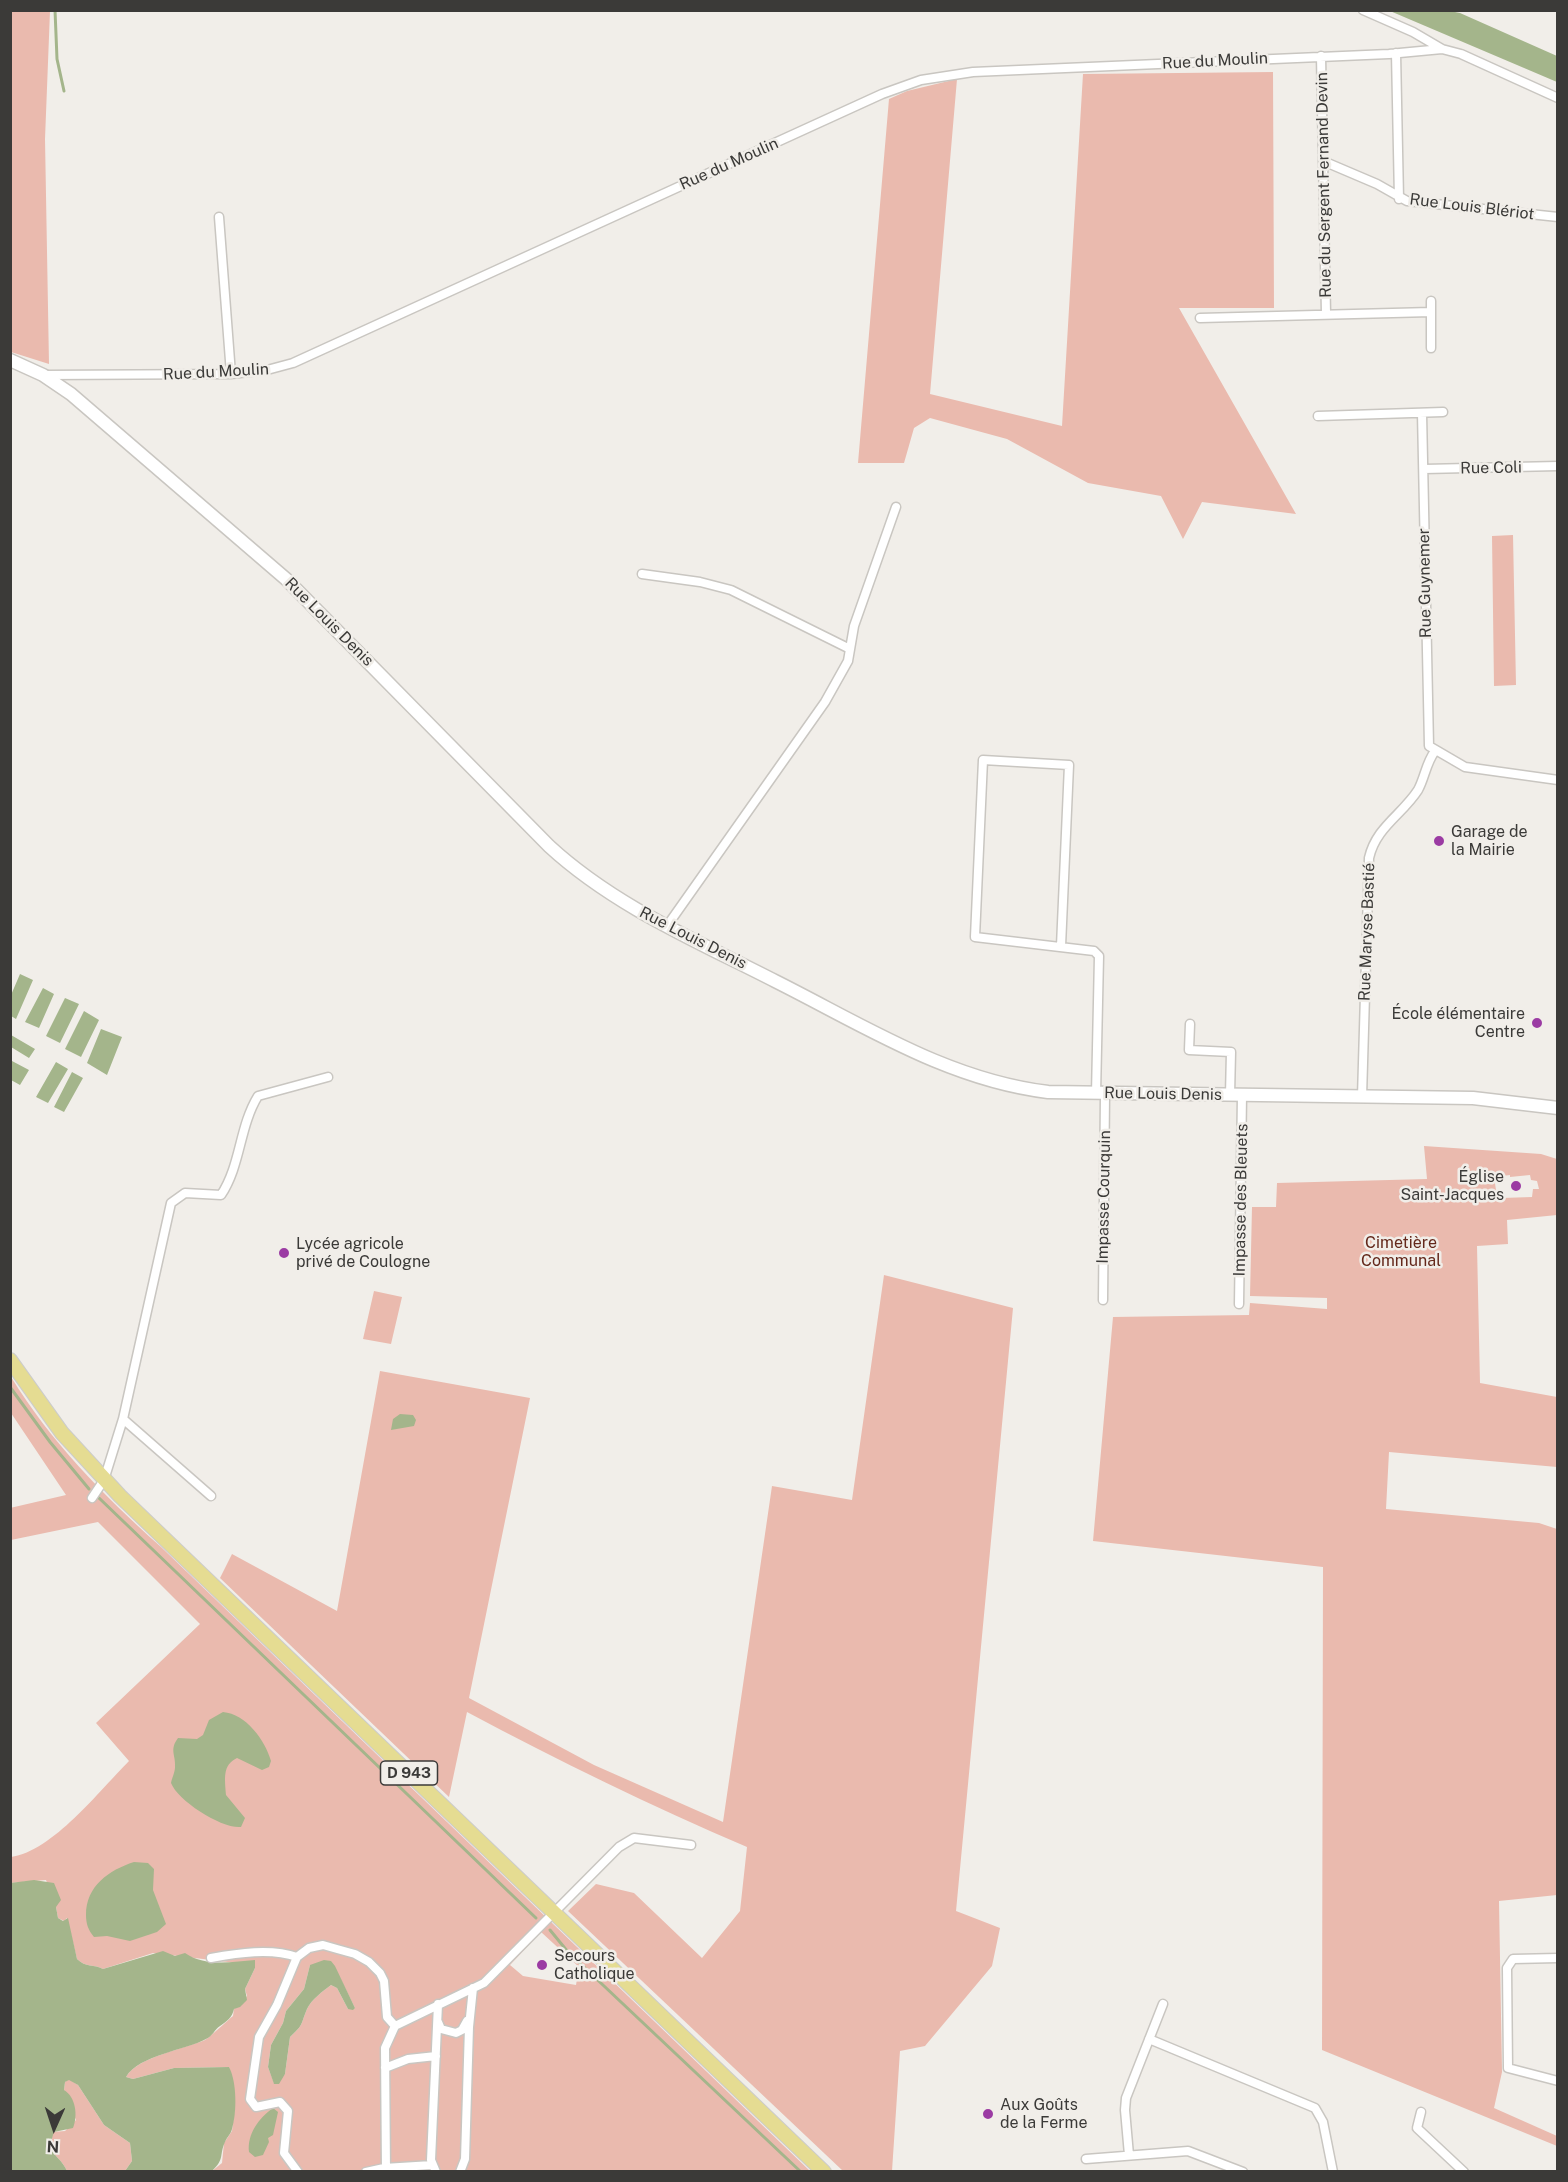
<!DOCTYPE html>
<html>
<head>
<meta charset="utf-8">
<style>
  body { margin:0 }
  #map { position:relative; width:1568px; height:2182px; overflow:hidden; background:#f1eee9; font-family:"Public Sans",sans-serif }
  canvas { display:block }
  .frame { position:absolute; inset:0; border:12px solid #3b3a38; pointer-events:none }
  .north { position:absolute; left:24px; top:2098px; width:60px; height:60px; -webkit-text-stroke:4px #f1eee9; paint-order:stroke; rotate:183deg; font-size:16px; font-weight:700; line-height:24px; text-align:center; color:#3b3a38 }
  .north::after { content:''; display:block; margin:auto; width:21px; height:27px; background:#3b3a38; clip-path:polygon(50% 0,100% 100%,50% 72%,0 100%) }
</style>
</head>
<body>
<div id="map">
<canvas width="1568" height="2182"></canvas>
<div class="frame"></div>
<div class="north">N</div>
</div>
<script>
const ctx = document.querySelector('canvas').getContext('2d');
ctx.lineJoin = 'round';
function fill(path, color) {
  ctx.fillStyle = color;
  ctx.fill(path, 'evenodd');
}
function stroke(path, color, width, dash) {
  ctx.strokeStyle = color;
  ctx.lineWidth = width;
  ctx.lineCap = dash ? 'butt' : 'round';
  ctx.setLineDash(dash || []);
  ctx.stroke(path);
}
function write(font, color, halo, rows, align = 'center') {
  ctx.font = font + ' "Public Sans",sans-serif';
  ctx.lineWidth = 5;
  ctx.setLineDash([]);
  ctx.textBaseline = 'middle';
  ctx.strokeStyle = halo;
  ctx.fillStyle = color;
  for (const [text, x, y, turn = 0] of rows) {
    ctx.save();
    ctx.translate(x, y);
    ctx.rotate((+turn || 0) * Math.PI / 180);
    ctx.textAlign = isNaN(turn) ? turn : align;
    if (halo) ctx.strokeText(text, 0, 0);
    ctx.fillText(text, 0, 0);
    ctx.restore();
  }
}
const green = new Path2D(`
  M10,11h40l-5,128 4,225 -38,-12z
  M1273,72l1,236h-95l117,206 -94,-12 -19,37 -22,-43 -73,-13 -81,-44 -77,-21 -16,10 -10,35h-46l31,-364 18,-8 50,-12 -27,315 132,32 21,-352z
  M1513,535l3,150 -22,1 -2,-150z
  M1424,1146l117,8 16,5v56l-50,5 1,24 -31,2 3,137 77,14v70l-168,-15 -3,57 153,14 18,6v366l-58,6 3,171 -8,36 63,28v10l-235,-96 1,-483 -230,-26 20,-224 136,-2 1,-12 77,6v-11l-77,-2 2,-89h24l1,-24 150,-4zM1510,1175v2l20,-2 1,5 6,1 2,8h-6l-1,8 -30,1 -6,-8 -2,-13z
  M884,1275l129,33 -57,603 44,17 -8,38 -67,80 -25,5 -8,120h-49l-275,-260 28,-27 38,9 68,65 38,-47 7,-64c-96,-41 -188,-86 -280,-135l-18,85 -229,-219 12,-24 105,57 43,-240 150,27 -61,300 125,67 129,57 49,-336 80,14z
  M374,1291l28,6 -11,47 -28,-5z
  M11,1377c40,65 92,118 149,169l650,625h-598l10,-8 2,-20 8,-12 3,-25 -6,-39 -55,1 -41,11 -7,-2c11,-20 58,-28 79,-37 3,-1 24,-21 28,-24l1,-7 13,-13 -2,-7 10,-21 -27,-6 -75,-9 -50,16c-9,-5 -17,-1 -26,-10l-10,-41 -3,3 -6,-3 -2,-11 -10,-27 -36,3 1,-26c42,-6 88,-66 118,-96l-33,-38 104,-99 -102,-102 -87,18 -1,-32 56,-13 -55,-82zM541,1932l38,35 -3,18 -53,-9 -13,-11zM310,1965l29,11 16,32 -7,1 -11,-21 -6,-3c-8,6 -20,15 -24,24 -7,17 -3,15 -17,28l-5,37 -11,9 -6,-16 3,-22 12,-22 3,-12 18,-22z
  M69,2079l9,6 26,40 26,18 2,18 -7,10h-58c-7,-17 -22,-15 -14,-39l12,-1 11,-11 -12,-30 1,-8z`);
const water = new Path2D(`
  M1445,10l15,3 97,43v26l-167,-71z
  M20,974l13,6 -17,39 -5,-3v-21z
  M43,988l11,6 -15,34 -14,-6z
  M65,998l14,6 -19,39 -14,-7z
  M84,1011l15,9 -18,37 -16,-8z
  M101,1029l21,8 -15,38 -20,-12z
  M11,1035l24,14 -6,9 -18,-11z
  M12,1061l17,9 -9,15 -9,-5z
  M56,1062l12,7 -20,34 -12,-6z
  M72,1072l11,6 -19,34 -10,-5z
  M400,1414l13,1 3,5 -2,6 -23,4 2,-11z
  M223,1712c23,2 42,28 48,49l-2,6 -7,3 -25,-12c-15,7 -12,21 -11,37l19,23 -4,9c-19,2 -63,-26 -70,-44 1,-5 4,-11 4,-16 1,-12 -6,-17 3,-29l19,1 6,-4 6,-15z
  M134,1862l14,1 6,6 -1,21 13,34 -9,8 -27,9 -23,-5 -13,1c-6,-7 -8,-14 -8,-22 0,-29 23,-45 48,-53z
  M34,1880l20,3 7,17 -5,7 2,11 5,3 5,-3 9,41c9,9 17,5 26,10l60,-18 12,5 10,-3c20,14 47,9 70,7v8l-10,21 2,11 -7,7 -6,2c-2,9 -7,12 -14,17 -6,4 -7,10 -14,13 -20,11 -67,16 -80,38l7,2 41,-11 55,-1c8,15 8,46 3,62 -1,5 -5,8 -7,13 -6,13 0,17 -13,29h-87l7,-10 -2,-18 -26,-18 -26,-40 -9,-5 -4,2 -1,8c12,7 14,26 9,38l-19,4c-9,24 6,22 13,39h-56l-1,-288z
  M324,1960l7,1 4,5 20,42 -2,2 -5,-1 -11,-21 -6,-3c-8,6 -20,15 -24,24 -7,17 -3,15 -17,28l-5,37 -6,10h-5l-6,-17 3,-22 12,-22 3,-12 18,-22 6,-24z
  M273,2108l5,4 -5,23 -5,3 1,4 -6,13 -8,2 -6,-5c-2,-18 10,-34 24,-44z`);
const stream = new Path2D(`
  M55,10l2,49 7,32
  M10,1387l40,55 39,47
  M99,1498l437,420
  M550,1930l18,22 233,220`);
const street = new Path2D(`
  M1363,10l50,22 29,17 19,5 97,44
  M1396,53l3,146
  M1321,56l5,258
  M1323,161l54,23 30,17 151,16
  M219,217l12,157
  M1431,301v47
  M1200,318l231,-6
  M43,375l188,-1 36,-4 26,-7 589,-269 39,-14 52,-8 416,-18 53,-5
  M1422,413l7,333 36,21 93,13
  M1318,416l125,-4
  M1424,469l134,-3
  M642,574l58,8 31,8 119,59
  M667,926l158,-224 23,-41 6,-35 42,-119
  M1061,946l8,-181 -86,-5 -8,177 119,14 5,5 -3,138
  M1190,1024l-1,26 42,2 -1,43
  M1362,1097l7,-239c7,-31 33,-43 49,-68 7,-13 8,-27 17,-39
  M1103,1300l2,-206
  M1239,1304l3,-209
  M123,1419l48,-216 14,-10 36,2c20,-30 18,-68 37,-99l70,-19
  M92,1498l12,-18 19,-61 88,77
  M211,1958c27,-5 60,-10 86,-1
  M1558,1958l-45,1 -6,9 1,100 50,13
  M438,2022l3,7 15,4 6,-3 5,-9
  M1149,2039l166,69 8,14 10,50
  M385,2068l23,-9 28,-3
  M1421,2112l-4,16 47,44
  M1129,2155l-4,-45 1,-12 37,-94
  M1086,2159l102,-8 55,21
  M298,2172l-14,-19 4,-42 -8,-9 -24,5 -6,-8 9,-62 18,-32 20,-48 12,-9 14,-3 14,4 18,5 14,8 11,11 4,8 3,36 8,9
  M366,2172l18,-4 48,-3
  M386,2172l-1,-124 10,-22 89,-43 135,-136 15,-9 57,7
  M436,2172l-5,-12 7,-156
  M460,2172l5,-13 4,-132 4,-39`);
const secondary = new Path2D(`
  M10,360l33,15 28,19 215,185 263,267c65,60 148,95 226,135 88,44 173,99 273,111l425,6 85,10`);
const primary = new Path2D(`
  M10,1360l52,73 58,63 704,676`);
const markers = [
  [1439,841,6,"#9b3ba3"],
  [1537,1023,6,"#9b3ba3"],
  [1516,1186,6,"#9b3ba3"],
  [284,1253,6,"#9b3ba3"],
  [542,1965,6,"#9b3ba3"],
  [988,2114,6,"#9b3ba3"]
];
const shields = [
  [409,1773,57]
];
const shieldNames = [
  ["D 943",409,1773]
];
const streetNames = [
  ["Rue du Moulin",1215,61,-3],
  ["Rue du Moulin",729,164,-24],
  ["Rue du Sergent Fernand Devin",1324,185,-91],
  ["Rue Louis Blériot",1472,207,7],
  ["Rue du Moulin",216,372,-3],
  ["Rue Coli",1491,468,-1],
  ["Rue Guynemer",1425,583,-91],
  ["Rue Louis Denis",329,622,45],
  ["Rue Maryse Bastié",1367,932,-88],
  ["Rue Louis Denis",693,938,27],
  ["Rue Louis Denis",1163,1094,1],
  ["Impasse Courquin",1104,1197,-89],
  ["Impasse des Bleuets",1241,1200,-89]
];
const poiNames = [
  ["Garage de",1451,832],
  ["la Mairie",1451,850],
  ["École élémentaire",1525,1014,"right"],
  ["Centre",1525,1032,"right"],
  ["Église",1504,1177,"right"],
  ["Saint-Jacques",1504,1195,"right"],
  ["Lycée agricole",296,1244],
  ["privé de Coulogne",296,1262],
  ["Secours",554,1956],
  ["Catholique",554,1974],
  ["Aux Goûts",1000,2105],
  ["de la Ferme",1000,2123]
];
const parkNames = [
  ["Cimetière",1401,1243],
  ["Communal",1401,1261]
];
fill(green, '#eabaae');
fill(water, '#a4b58b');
stroke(stream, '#a4b58b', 3);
stroke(street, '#c9c6c1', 11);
stroke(secondary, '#c9c6c1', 15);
stroke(primary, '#cccccb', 16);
stroke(street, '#fff', 8);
stroke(secondary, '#fff', 12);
stroke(primary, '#e5dc92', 14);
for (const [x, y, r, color] of markers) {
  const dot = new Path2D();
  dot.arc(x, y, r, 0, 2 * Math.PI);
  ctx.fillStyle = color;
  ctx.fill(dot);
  stroke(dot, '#f1eee9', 2);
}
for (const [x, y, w] of shields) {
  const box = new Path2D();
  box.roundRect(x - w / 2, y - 12, w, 24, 4.5);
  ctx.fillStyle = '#f1eee9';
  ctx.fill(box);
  stroke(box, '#3b3a38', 1.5);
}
write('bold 15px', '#3b3a38', null, shieldNames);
write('16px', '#3b3a38', '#f1eee9', streetNames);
write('16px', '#3b3a38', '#f1eee9', poiNames, 'left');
write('16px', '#64281b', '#f1eee9', parkNames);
</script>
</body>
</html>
